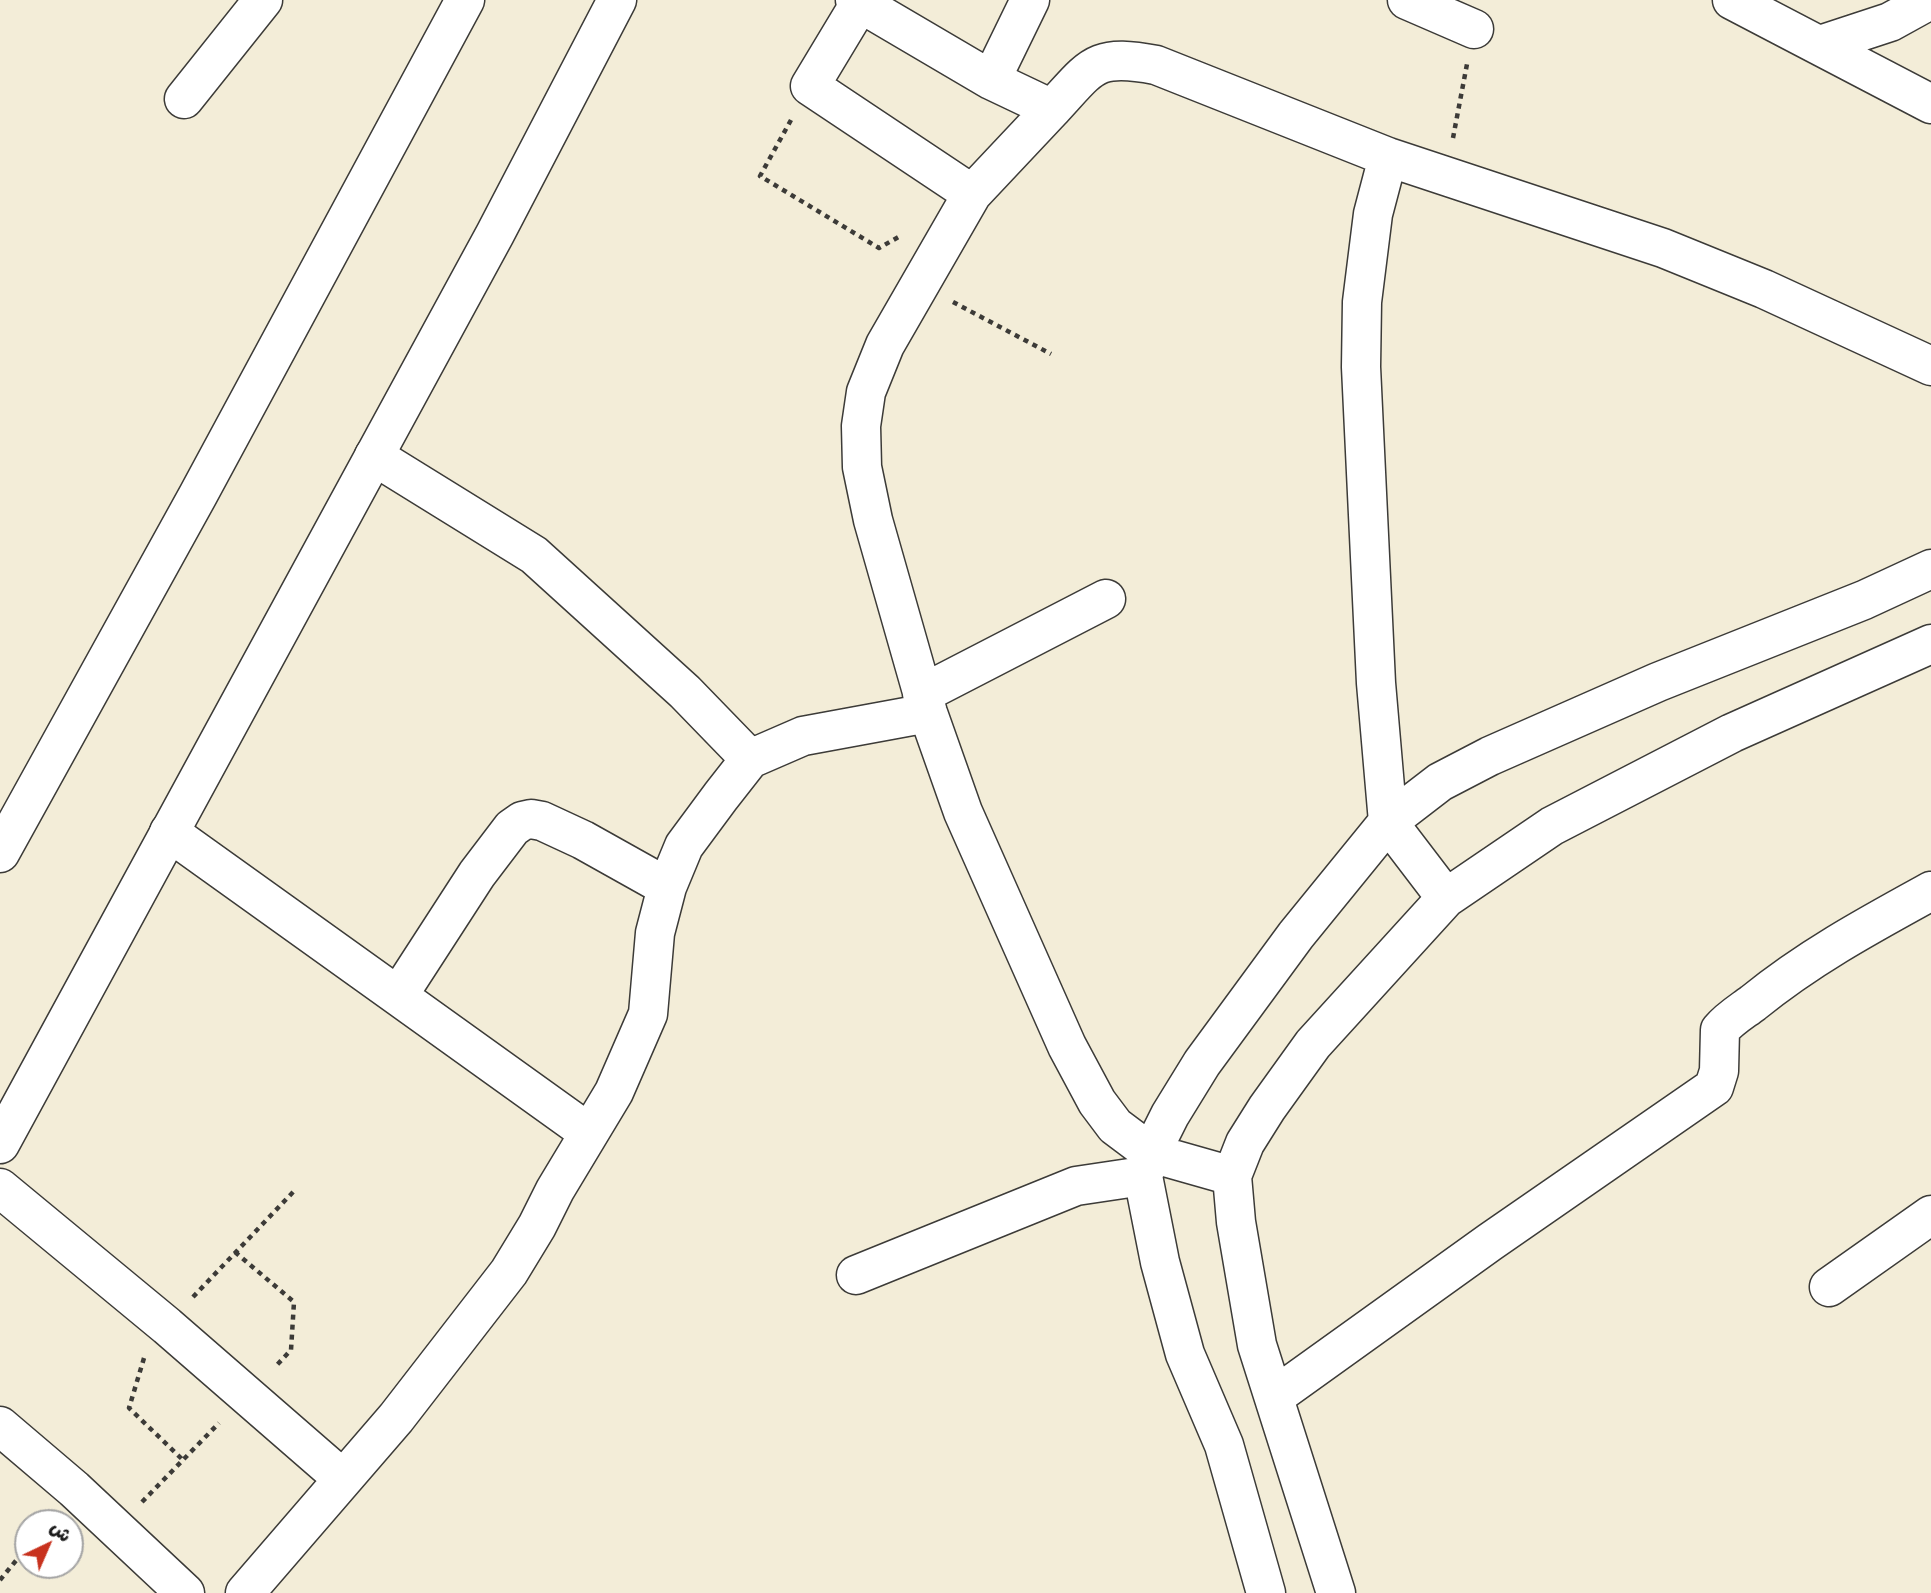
<!DOCTYPE html>
<html>
<head>
<meta charset="utf-8">
<style>
  body { margin:0 }
  #map { position:relative; width:1931px; height:1593px; overflow:hidden; background:#f3edd8; font-family:"Playpen Sans","Playpen Sans Arabic",sans-serif }
  canvas { display:block }
  .north { position:absolute; left:14px; top:1509px; width:70px; height:70px; box-sizing:border-box; background:#fff; border:2px solid #a4a4a4; border-radius:50%; rotate:44deg; font-size:19px; font-weight:700; line-height:28px; text-align:center; color:#1c1c1c }
  .north::after { content:''; display:block; margin:auto; width:24px; height:32px; background:#c8321e; clip-path:polygon(50% 0,100% 100%,50% 72%,0 100%) }
</style>
</head>
<body>
<div id="map">
<canvas width="1931" height="1593"></canvas>
<div class="north">ش</div>
</div>
<script>
const ctx = document.querySelector('canvas').getContext('2d');
ctx.lineJoin = 'round';
function stroke(path, color, width, dash) {
  ctx.strokeStyle = color;
  ctx.lineWidth = width;
  ctx.lineCap = dash ? 'butt' : 'round';
  ctx.setLineDash(dash || []);
  ctx.stroke(path);
}
const path = new Path2D(`
  M791,120l-31,56 119,72 23,-13
  M1453,138l14,-74
  M953,302l98,52
  M235,1252l59,50 -3,48 -16,17
  M193,1297l103,-108
  M144,1358l-15,50 54,52
  M142,1502l77,-79
  M0,1580l28,-34`);
const minor = new Path2D(`
  M855,0l136,80 61,29 -80,85 -87,151 -19,47 -5,34 1,41 11,53 55,193 35,99 104,234 30,56 18,24 36,27 81,23
  M1407,0l67,29
  M1732,0l199,104
  M860,3l-50,83 162,108
  M1820,45l70,-23 40,-22
  M991,80l39,-80
  M184,99l79,-99
  M1052,109c40,-43 42,-56 104,-44l232,92 275,91 101,41 167,77
  M1388,157l-15,57 -11,88 -1,65 15,316 12,139 58,76
  M374,456l160,99 151,137 65,67
  M922,694l184,-95
  M169,832l229,164 79,-122 35,-46 10,-7 9,-2 11,2 41,19 84,47
  M0,853l198,-358 267,-495
  M398,996l191,137
  M0,1188l167,138 176,153
  M856,1275l220,-89 67,-10
  M1829,1287l102,-72
  M1274,1397l216,-155 224,-155 5,-16 1,-41c9,-11 21,-18 33,-27 55,-45 116,-78 178,-112
  M0,1426l74,63 111,104
  M245,1593l151,-175 113,-146 28,-46 18,-36 59,-98 34,-78 7,-81 12,-46 17,-41 37,-50 29,-37 53,-23 125,-23
  M1266,1593l-42,-148 -39,-91 -25,-92 -17,-86 8,-23 19,-38 32,-52 94,-128 92,-113 52,-40 50,-26 168,-74 206,-82 67,-31
  M1336,1593l-79,-248 -21,-123 -4,-46 13,-33 22,-35 46,-64 133,-146 106,-72 180,-93 199,-89`);
const major = new Path2D(`
  M0,1144l495,-910 122,-234`);
stroke(minor, '#3c3b38', 41);
stroke(major, '#3c3b38', 41);
stroke(path, '#3c3b38', 4.5, [5, 5]);
stroke(minor, '#fff', 38);
stroke(major, '#fff', 38);
</script>
</body>
</html>
